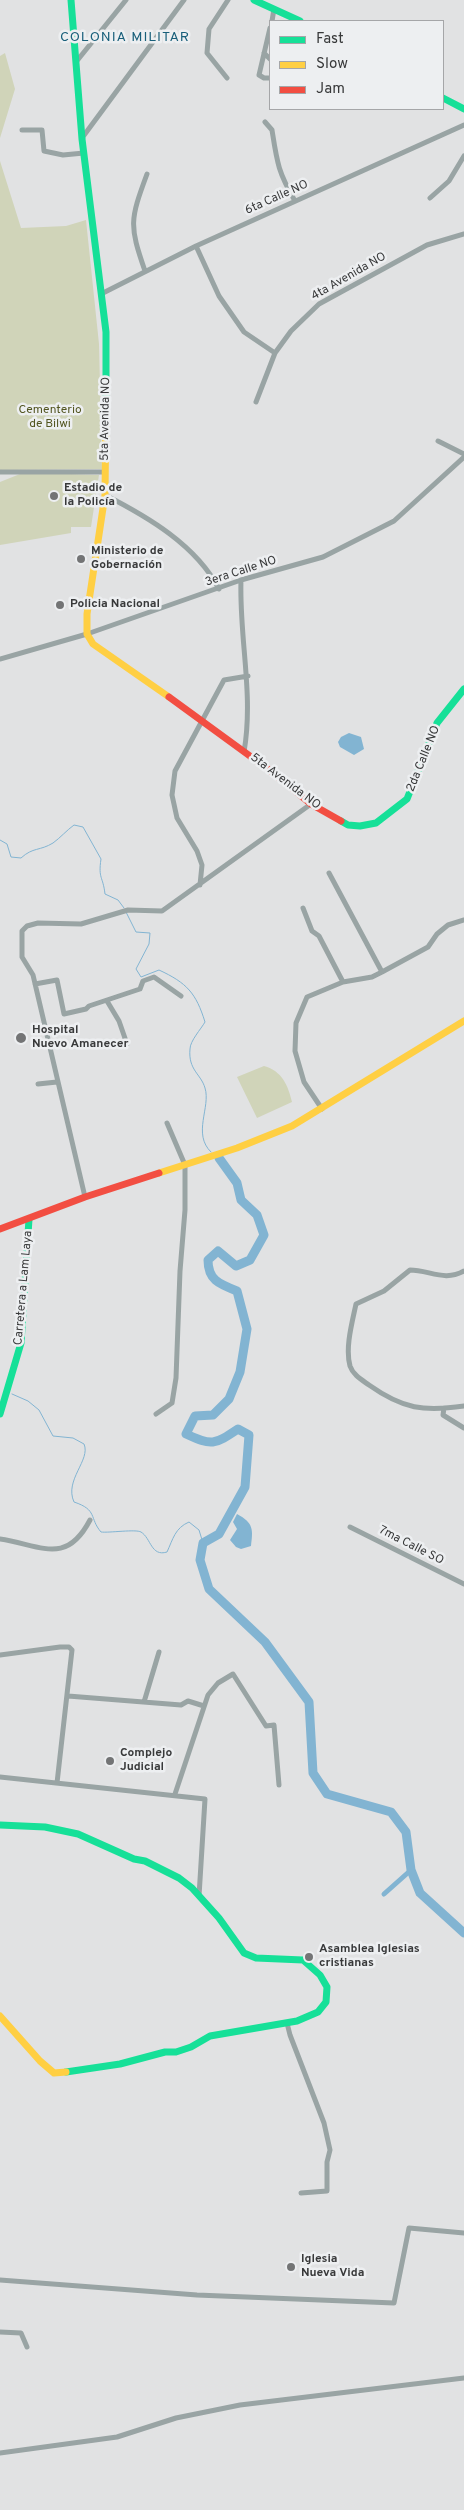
<!DOCTYPE html>
<html>
<head>
<meta charset="utf-8">
<style>
  body { margin:0 }
  #map { position:relative; width:464px; height:2510px; overflow:hidden; background:#e1e2e3; font-family:Overpass,sans-serif }
  canvas { display:block }
  .legend { position:absolute; left:269px; top:20px; width:175px; height:90px; box-sizing:border-box; background:#edeff1; border:1px solid #a5a6a8; margin:0; padding:6px 9px; list-style:none; font-size:15px; color:#38393a }
  .legend li { display:flex; align-items:center; gap:10px; height:25px }
  .legend b { width:25px; border:1px solid #a5a6a8 }
</style>
</head>
<body>
<div id="map">
<canvas width="464" height="2510"></canvas>
<ul class="legend">
<li><b style="height:6px;background:#16e098"></b>Fast</li>
<li><b style="height:6px;background:#ffcf43"></b>Slow</li>
<li><b style="height:6px;background:#f24e42"></b>Jam</li>
</ul>
</div>
<script>
const ctx = document.querySelector('canvas').getContext('2d');
ctx.lineJoin = 'round';
function fill(path, color) {
  ctx.fillStyle = color;
  ctx.fill(path, 'evenodd');
}
function stroke(path, color, width, dash) {
  ctx.strokeStyle = color;
  ctx.lineWidth = width;
  ctx.lineCap = dash ? 'butt' : 'round';
  ctx.setLineDash(dash || []);
  ctx.stroke(path);
}
function write(font, color, halo, rows, align = 'center') {
  ctx.font = font + ' Overpass,sans-serif';
  ctx.lineWidth = 5;
  ctx.setLineDash([]);
  ctx.textBaseline = 'middle';
  ctx.strokeStyle = halo;
  ctx.fillStyle = color;
  for (const [text, x, y, turn = 0] of rows) {
    ctx.save();
    ctx.translate(x, y);
    ctx.rotate((+turn || 0) * Math.PI / 180);
    ctx.textAlign = isNaN(turn) ? turn : align;
    if (halo) ctx.strokeText(text, 0, 0);
    ctx.fillText(text, 0, 0);
    ctx.restore();
  }
}
const green = new Path2D(`
  M5,53l10,36 -15,49v-82z
  M0,161l21,67 45,-2 20,-6 13,124 3,125 -102,1z
  M44,473l55,2 -8,52h-20v6l-71,12v-63l20,-8z
  M264,1066c18,5 24,19 28,36l-35,16 -20,-41z`);
const water = new Path2D(`
  M349,733l12,4 3,12 -10,6 -14,-8 -2,-5 3,-5z
  M237,1514c17,9 16,16 14,32l-10,3 -5,-2 -6,-7 7,-11 -4,-7z`);
const stream = new Path2D(`
  M0,840l7,4 4,13 10,1c12,-11 19,-7 32,-15 7,-5 14,-13 21,-18l9,2 18,32c-3,20 2,17 4,35l13,6 6,8
  M126,912l10,20 14,1 -1,11 -13,25 5,8 18,-7c28,13 37,23 46,52 -4,7 -15,19 -15,27 -2,21 11,25 15,39 6,19 -13,46 6,64
  M12,1394l16,7 11,9 14,26 20,2 11,6c7,16 -20,36 -10,58 24,8 15,16 27,30 8,1 35,-3 40,0 10,6 10,25 26,20 6,-13 8,-24 22,-30l10,8 4,13`);
const canal = new Path2D(`
  M384,1894l27,-24`);
const river = new Path2D(`
  M219,1158l18,25 4,17 16,15 7,20 -14,25 -14,6 -18,-15 -10,9c0,20 11,24 29,31l10,38 -7,43 -11,27 -16,16 -18,1 -9,18c26,12 28,11 52,-5l11,6 -4,52 -26,47 -16,9 -3,17 9,29 56,53 44,60 4,71 14,21 64,18 15,20 5,38 9,23 44,40`);
const street = new Path2D(`
  M272,21l2,-12
  M270,28l-11,47 5,3h6
  M264,53l6,6
  M76,62l50,-62
  M227,78l-20,-25 2,-24 19,-29
  M265,122l7,8c5,32 6,42 23,71
  M22,130h20l2,21 19,4 21,-2
  M82,138l102,-138
  M430,198l19,-17 15,-25
  M196,246l23,50 25,36 31,21 16,-22 28,-27 108,-59 37,-11
  M145,271c-16,-46 -15,-51 2,-97
  M101,294l95,-48 268,-121
  M256,402l19,-49
  M438,441l26,13
  M0,472h105
  M105,495c43,22 91,50 114,94
  M241,580c-2,58 13,114 3,172
  M0,659l87,-25 154,-54 82,-23 71,-36 70,-64
  M329,873l53,99
  M200,885l2,-20 -5,-14 -20,-33 -5,-23 3,-24 49,-91 24,-4
  M303,908l9,23 7,5 24,46
  M35,984l22,-4 7,34 22,-5 3,-3 51,-17 3,-8 11,-4 27,19
  M107,1001l12,20 8,23
  M38,1084l19,-2
  M322,1109l-18,-27 -9,-31 1,-28 11,-26 36,-15 29,-5 10,-5 46,-25 9,-13 11,-9 16,-5
  M85,1197l-52,-222 -11,-18v-26l5,-5 11,-3 43,1 47,-14 34,1 149,-107
  M464,1271c-19,11 -35,-1 -54,-1l-26,21 -28,13c-4,19 -11,44 -6,62 3,9 12,14 19,19 34,24 55,27 95,21
  M444,1408l-1,7 21,13
  M156,1414l16,-11 4,-25 4,-107 5,-61v-45l-18,-42
  M350,1527l114,57
  M0,1539c41,6 66,27 90,-19
  M0,1655l60,-8h9l3,3 -15,133
  M68,1696l113,9 7,-4 16,5
  M144,1702l15,-50
  M0,1777l205,22 -6,97
  M175,1794l33,-99 10,-12 15,-9 33,52 8,-1 5,60
  M287,2023l3,12 34,88 6,27 -3,12v29l-26,2
  M0,2280l197,15 197,8 15,-75 55,5
  M0,2332l21,1 6,14
  M0,2453l117,-16 59,-19 64,-13 224,-27`);
const fast = new Path2D(`
  M71,0l11,139 24,193v72
  M254,0l46,21
  M443,98l21,11
  M341,821l7,4 12,1 16,-3 31,-24 30,-76 27,-34
  M0,1414l21,-71 8,-124
  M0,1825l45,2 33,7 56,25 11,2 34,17 13,10 27,30 25,35 12,5 47,2 17,15 7,12 -1,15 -8,10 -21,9 -87,15 -19,11 -15,5h-11l-45,12 -54,8`);
const slow = new Path2D(`
  M106,404l-1,91 -18,119v20l6,10 76,53
  M159,1173l78,-25 55,-22 172,-105
  M0,2016l40,45 14,12 12,-1`);
const jam = new Path2D(`
  M169,697l107,78 35,29 30,17
  M0,1229l85,-32 74,-24`);
const markers = [
  [54,496,5,"#737475"],
  [81,559,5,"#737475"],
  [60,605,5,"#737475"],
  [21,1038,6,"#737475"],
  [110,1761,5,"#737475"],
  [309,1957,5,"#737475"],
  [291,2267,5,"#737475"]
];
const streetNames = [
  ["6ta Calle NO",277,198,-24],
  ["4ta Avenida NO",349,277,-30],
  ["5ta Avenida NO",106,419,-89],
  ["3era Calle NO",241,572,-18],
  ["2da Calle NO",424,759,-68],
  ["5ta Avenida NO",285,782,37],
  ["Carretera a Lam Laya",24,1288,-85],
  ["7ma Calle SO",411,1546,27]
];
const parkNames = [
  ["Cementerio",50,411],
  ["de Bilwi",50,425]
];
const poiNames = [
  ["Estadio de",64,489],
  ["la Policía",64,503],
  ["Ministerio de",91,552],
  ["Gobernación",91,566],
  ["Policia Nacional",70,605],
  ["Hospital",32,1031],
  ["Nuevo Amanecer",32,1045],
  ["Complejo",120,1754],
  ["Judicial",120,1768],
  ["Asamblea Iglesias",319,1950],
  ["cristianas",319,1964],
  ["Iglesia",301,2260],
  ["Nueva Vida",301,2274]
];
const neighbourhoodNames = [
  ["COLONIA MILITAR",125,38]
];
fill(green, '#d0d4b9');
fill(water, '#82b4d2');
stroke(stream, '#82b4d2', 1);
stroke(canal, '#82b4d2', 5);
stroke(river, '#82b4d2', 9);
stroke(street, '#99a4a4', 5);
stroke(fast, '#16e098', 7);
stroke(slow, '#ffcf43', 7);
stroke(jam, '#f24e42', 7);
for (const [x, y, r, color] of markers) {
  const dot = new Path2D();
  dot.arc(x, y, r, 0, 2 * Math.PI);
  ctx.fillStyle = color;
  ctx.fill(dot);
  stroke(dot, '#edeff1', 2);
}
write('12px', '#38393a', '#edeff1', streetNames);
write('12px', '#535621', '#edeff1', parkNames);
write('bold 12px', '#38393a', '#edeff1', poiNames, 'left');
ctx.letterSpacing = '1px';
write('14px', '#185f7a', '#edeff1', neighbourhoodNames);
ctx.letterSpacing = '0px';
</script>
</body>
</html>
